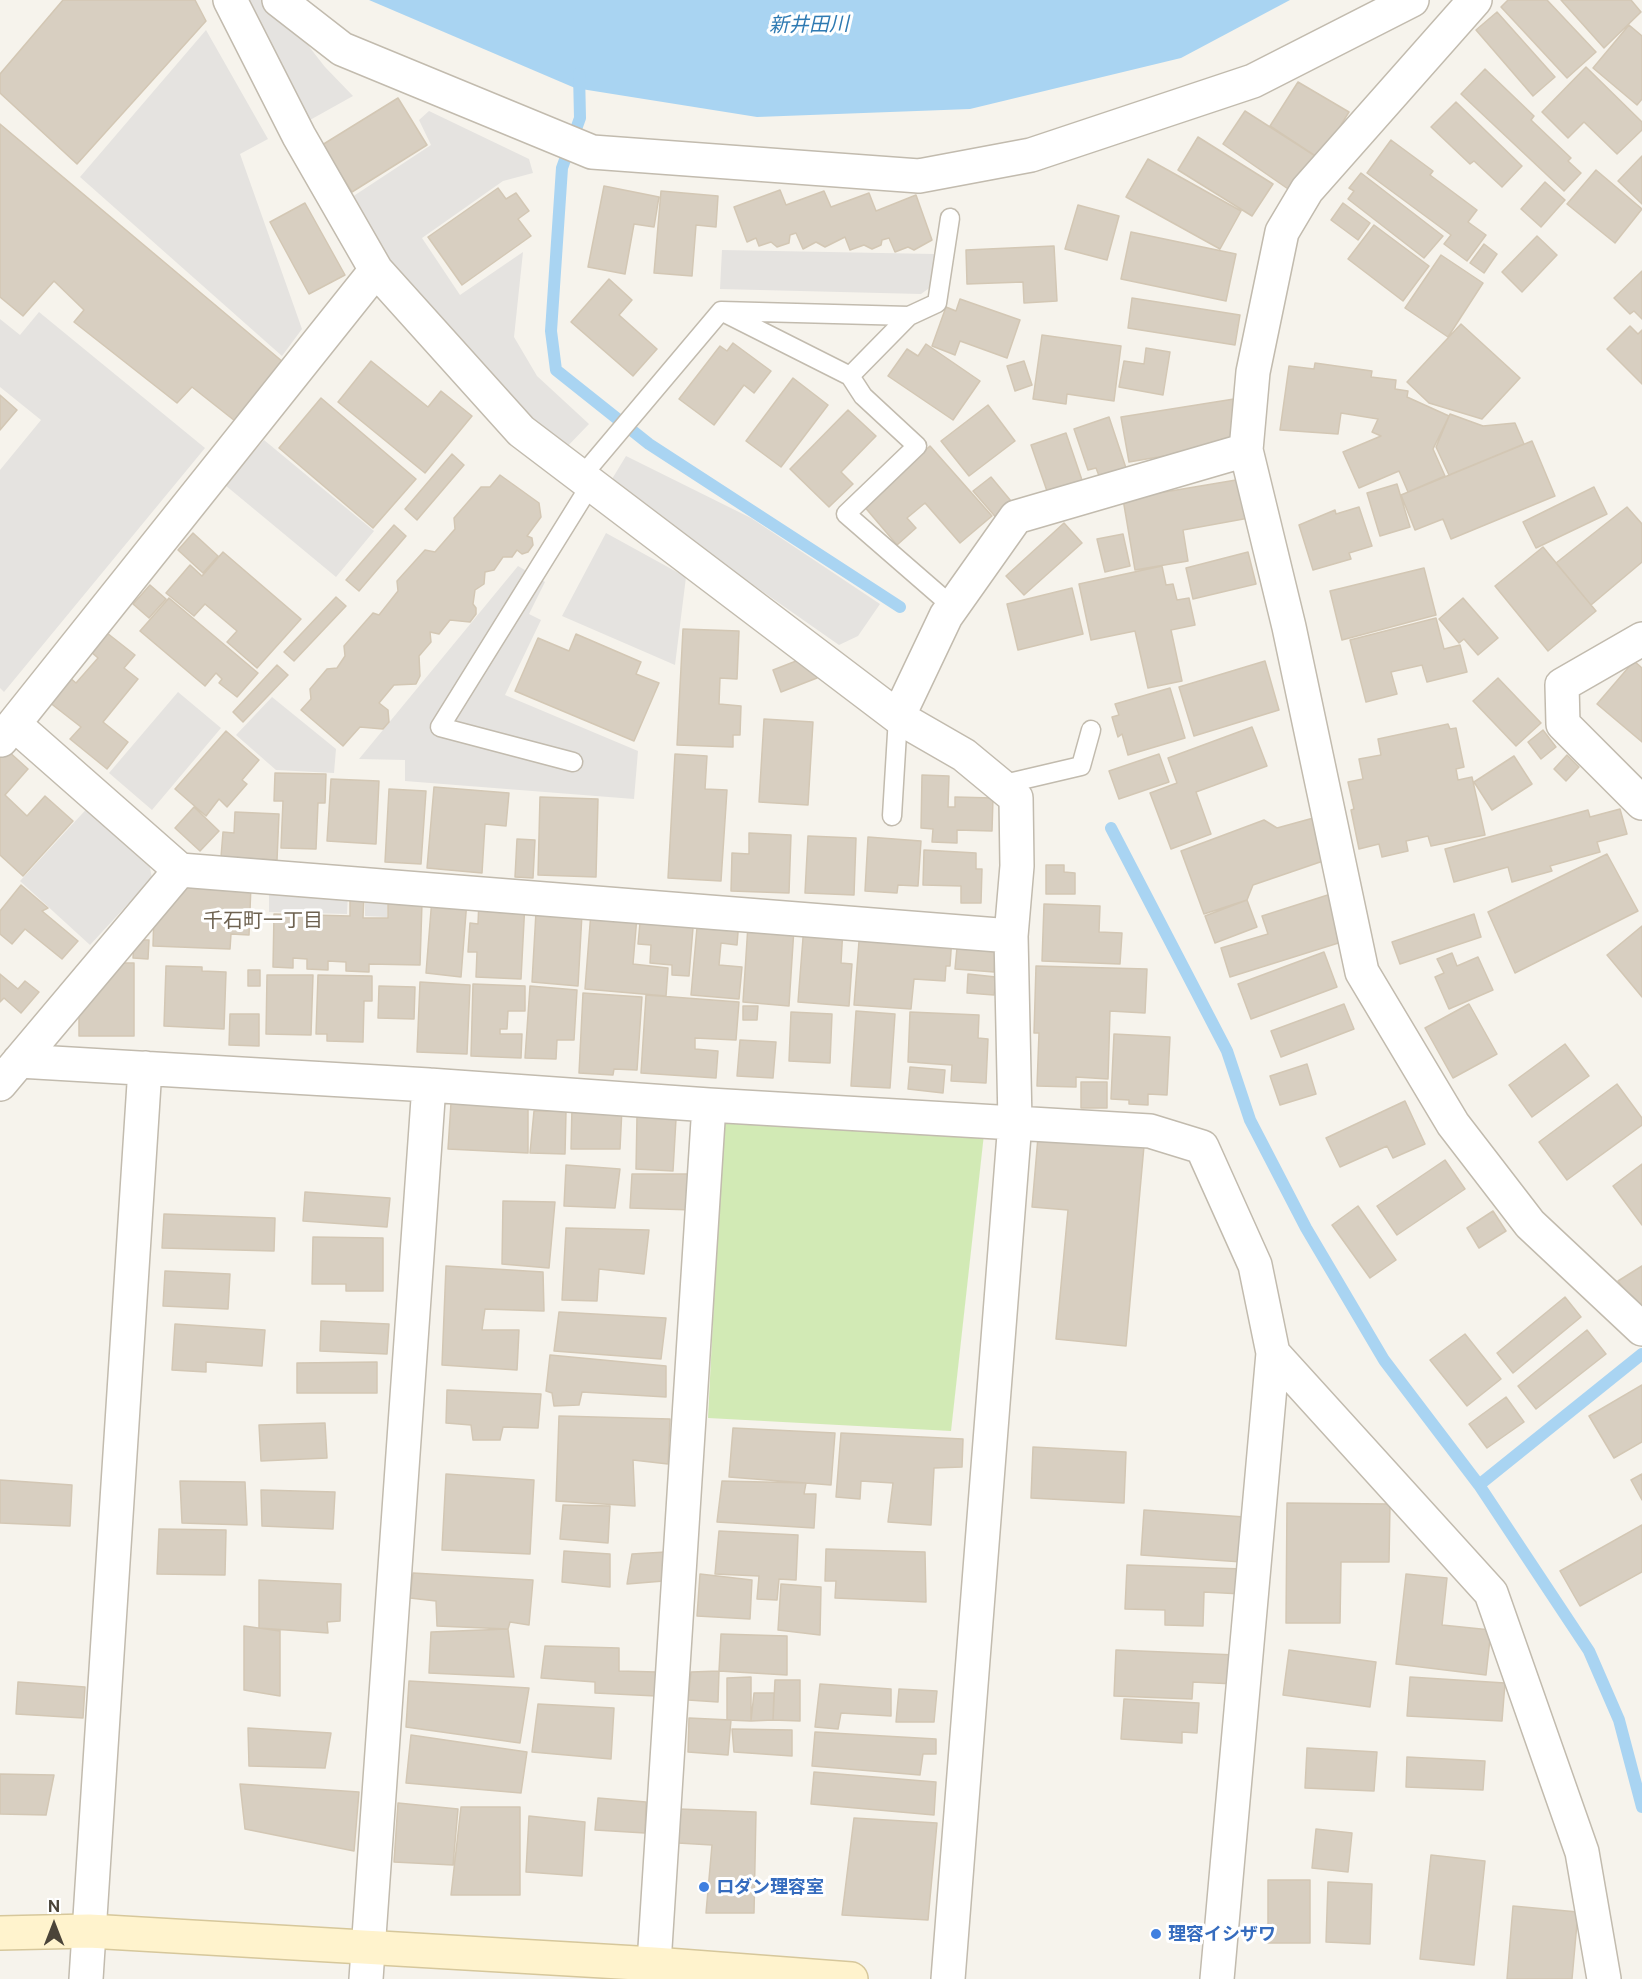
<!DOCTYPE html>
<html>
<head>
<meta charset="utf-8">
<style>
  body { margin:0 }
  #map { position:relative; width:1642px; height:1979px; overflow:hidden; background:#f6f3ec; font-family:"Public Sans",sans-serif }
  canvas { display:block }
  .north { position:absolute; left:24px; top:1895px; width:60px; height:60px; -webkit-text-stroke:4px #fff; paint-order:stroke; rotate:0deg; font-size:16px; font-weight:700; line-height:24px; text-align:center; color:#4b4439 }
  .north::after { content:''; display:block; margin:auto; width:21px; height:27px; background:#4b4439; clip-path:polygon(50% 0,100% 100%,50% 72%,0 100%) }
</style>
</head>
<body>
<div id="map">
<canvas width="1642" height="1979"></canvas>
<div class="north">N</div>
</div>
<script>
const ctx = document.querySelector('canvas').getContext('2d');
ctx.lineJoin = 'round';
function fill(path, color) {
  ctx.fillStyle = color;
  ctx.fill(path, 'evenodd');
}
function stroke(path, color, width, dash) {
  ctx.strokeStyle = color;
  ctx.lineWidth = width;
  ctx.lineCap = dash ? 'butt' : 'round';
  ctx.setLineDash(dash || []);
  ctx.stroke(path);
}
function write(font, color, halo, rows, align = 'center') {
  ctx.font = font + ' "Public Sans","Noto Sans JP",sans-serif';
  ctx.lineWidth = 6;
  ctx.setLineDash([]);
  ctx.textBaseline = 'middle';
  ctx.strokeStyle = halo;
  ctx.fillStyle = color;
  for (const [text, x, y, turn = 0] of rows) {
    ctx.save();
    ctx.translate(x, y);
    ctx.rotate((+turn || 0) * Math.PI / 180);
    ctx.textAlign = isNaN(turn) ? turn : align;
    if (halo) ctx.strokeText(text, 0, 0);
    ctx.fillText(text, 0, 0);
    ctx.restore();
  }
}
const green = new Path2D(`
  M723,1122l261,12 -33,297 -243,-13z`);
const parking = new Path2D(`
  M236,0h26l27,21 36,46 28,29 -52,29z
  M206,30l62,109 -28,15 62,175 -20,27 -202,-179z
  M429,111l100,48 4,14 -30,8 -81,57 38,57 63,-43 -9,85 23,39 52,48 -26,27 -128,-123 -86,-129 82,-54 -12,-25z
  M722,250l213,4v30l-14,10 -201,-5z
  M39,312l166,136 -201,244 -4,-4v-218l41,-50 -41,-33v-68l20,16z
  M264,440l110,91 -38,46 -111,-92z
  M626,456l125,62 129,86 -22,32 -19,9 -230,-161z
  M606,533l80,44 -11,88 -113,-49z
  M518,566l27,16 -16,32 12,6 -36,75 133,56 -4,48 -229,-18v-21l-46,-1z
  M178,692l43,36 -69,82 -43,-37z
  M272,697l64,52 -2,24 -58,-3 -40,-35z
  M93,802l54,50 5,26 -62,67 -70,-64z
  M269,887l119,3 -1,27 -22,-1v-22l-17,-1 -1,21 -78,-2z`);
const water = new Path2D(`
  M369,0h921l-109,58 -211,51 -213,8 -182,-29z`);
const stream = new Path2D(`
  M579,73l1,45 -18,50 -11,163 5,39 93,74 251,163
  M1111,828l116,223 23,69 56,108 78,132 95,125 110,166 30,69 23,87
  M1479,1485l163,-131`);
const building = new Path2D(`
  M63,0h132l11,21 -129,143 -77,-71v-19z
  M1508,0h39l49,52 -29,26 -66,-71z
  M1561,0h70l10,12 -37,36z
  M1497,12l58,65 -22,19 -57,-66z
  M1629,25l13,11v63l-5,6 -44,-37z
  M1586,67l56,55v8l-25,24 -33,-32 -16,16 -26,-26z
  M1485,69l49,47 -3,4 40,38 -3,3 13,12 -17,18 -103,-97z
  M1298,82l51,30 -29,47 -50,-33z
  M398,98l29,47 -75,47 -30,-47z
  M1456,102l66,64 -20,21 -28,-26 -4,3 -39,-37z
  M1245,111l75,48 -29,32 -68,-47z
  M0,124l283,238 -48,59 -43,-34 -15,16 -103,-81 10,-12 -30,-29 -31,35 -23,-19z
  M1198,137l75,47 -21,32 -74,-46z
  M1391,140l42,31 -3,4 47,35 -9,12 18,13 -19,26 -23,-17 7,-9 -84,-62z
  M1642,156v48l-24,-23z
  M1148,159l93,52 -21,38 -94,-52z
  M1596,170l46,39 -27,34 -48,-39z
  M1361,173l82,63 -19,22 -76,-59 6,-8 -5,-3z
  M1545,182l20,18 -24,27 -20,-18z
  M604,186l55,11 -5,30 -20,-3 -9,50 -37,-7z
  M498,188l8,11 10,-6 13,18 -11,8 13,17 -69,49 -34,-48z
  M780,190l6,15 38,-14 7,16 38,-14 7,18 40,-16 16,45 -18,10 -6,-3 -13,5 -6,-14 -7,2 -1,5 -9,4 -8,-4 -14,5 -5,-13 -20,10 -9,-5 -13,7 -7,-16 -6,2 -1,8 -12,4 -6,-5 -12,4 -3,-8 -9,4 -13,-35z
  M661,191l57,5 -2,31 -20,-2 -4,51 -38,-3z
  M305,203l40,72 -36,19 -39,-72z
  M1343,203l27,20 -12,17 -27,-20z
  M1078,205l41,11 -12,44 -42,-11z
  M1374,225l55,41 -26,35 -55,-42z
  M1131,232l105,22 -10,47 -105,-22z
  M1537,236l20,19 -35,37 -20,-20z
  M1484,244l13,10 -13,19 -14,-10z
  M1054,246l3,55 -33,2 -1,-21 -56,2 -1,-34z
  M1441,255l42,28 -35,54 -43,-29z
  M1642,271v48l-8,-8 -4,3 -16,-16z
  M609,279l23,21 -13,15 38,34 -24,27 -62,-54z
  M1132,298l108,17 -5,30 -107,-17z
  M960,299l60,21 -13,38 -47,-17 -5,14 -23,-9 14,-39 10,4z
  M1461,324l59,54 -38,41 -53,-16 -22,-21z
  M1630,326l8,8 4,-4v54l-35,-35z
  M1042,335l79,11 -7,55 -47,-7 -1,10 -33,-5z
  M733,343l38,28 -17,22 -10,-8 -30,40 -35,-26 41,-53 7,5z
  M926,344l54,37 -27,39 -65,-44 19,-27 11,7z
  M1146,348l24,4 -7,43 -44,-8 5,-26 20,3z
  M371,361l57,46 13,-16 31,25 -47,57 -87,-71z
  M1024,361l8,24 -17,6 -8,-25z
  M1315,363l57,8 -1,6 25,3 -1,9 13,2 -1,6 42,19 -16,33 12,27 -37,16 -9,-21 -40,17 -16,-36 38,-16 -9,-4 6,-13 -37,-6 -3,21 -58,-4 9,-64 25,3z
  M793,378l35,27 -47,62 -35,-26z
  M0,395l17,15 -17,20z
  M321,398l95,81 -43,49 -94,-80z
  M1234,399l7,44 -112,19 -8,-45z
  M988,405l27,36 -46,35 -28,-35z
  M848,410l28,26 -35,36 12,12 -24,23 -39,-38z
  M1450,414l33,12 32,-3 9,21 -75,31 -13,-28z
  M1109,417l18,54 -26,10 -5,-13 -8,2 -14,-41z
  M1066,433l17,50 -35,11 -17,-49z
  M1532,441l23,55 -104,43 -8,-20 -28,11 -14,-35z
  M930,446l62,70 -32,27 -35,-40 -18,15 9,10 -19,17 -34,-40z
  M452,454l12,11 -47,55 -12,-11z
  M500,475l39,28 2,14 -14,19 5,2 1,7 -5,7 -6,2 -5,-4 -5,7h-9l-9,13 -9,2 -1,12 -9,6 -2,14 3,4v6l-6,8 -20,-2 -11,14 -9,-2 1,10 -12,14 1,20 -4,8 -22,1 -15,18 9,7 1,12 -6,7 -23,-2 -17,19 -42,-36 10,-11 -1,-10 17,-20 10,-1 8,-12 -1,-10 29,-33 6,2 19,-24 -1,-10 28,-31 10,2 20,-23 -1,-11 27,-31h9z
  M991,477l25,30 -17,14 -26,-30z
  M1242,479l7,39 -66,12 5,31 -53,9 -12,-71z
  M1397,484l13,43 -30,9 -13,-43z
  M1594,487l13,27 -71,34 -13,-26z
  M1359,507l13,39 -23,7 2,6 -38,11 -14,-45 36,-15 1,4z
  M1627,507l15,17v38l-51,43 -35,-42z
  M1064,523l18,20 -58,52 -18,-19z
  M394,525l12,11 -47,55 -13,-11z
  M193,533l25,23 -15,17 -25,-23z
  M1123,534l7,32 -25,6 -8,-33z
  M1543,547l53,64 -48,40 -53,-65z
  M223,552l78,67 -44,49 -30,-26 10,-11 -32,-27 -11,12 -28,-23 24,-28 12,11z
  M1248,552l8,32 -63,15 -7,-31z
  M1162,566l4,19 7,-1 4,16 12,-2 6,27 -24,5 11,51 -34,7 -13,-57 -44,9 -12,-56z
  M1424,568l12,47 -94,25 -12,-49z
  M150,585l16,14 -17,19 -16,-14z
  M1072,588l11,46 -65,16 -11,-46z
  M336,597l10,9 -52,55 -10,-9z
  M169,598l89,75 -21,24 -18,-14 3,-4 -6,-6 -11,13 -65,-55z
  M1463,598l35,40 -20,17 -14,-16 -5,4 -20,-24z
  M1436,618l8,31 16,-4 7,27 -40,10 -5,-17 -31,7 6,22 -31,8 -16,-62z
  M683,629l56,2 -2,48 -17,-1 -1,26 22,2 -1,29h-7v12l-56,-2z
  M107,633l28,22 -11,13 14,11 -35,43 25,20 -21,27 -37,-30 11,-12 -32,-25 20,-25 7,6 22,-25 -7,-6z
  M576,634l65,28 -5,12 23,9 -25,58 -119,-50 23,-53 31,13z
  M809,656l8,22 -36,14 -8,-22z
  M1265,661l14,49 -85,26 -15,-49z
  M1634,661l8,7v74l-45,-38z
  M277,665l11,10 -45,47 -10,-10z
  M1498,678l43,45 -25,23 -43,-45z
  M1170,688l15,50 -57,17 -6,-21 -4,3 -6,-20 7,-2 -4,-11z
  M764,719l49,3 -5,83 -49,-3z
  M1448,724l2,5 6,-1 8,39 -8,2 2,11 14,-3 13,58 -54,11 -3,-10 -22,5 2,10 -26,6 -3,-13 -20,5 -8,-39 3,-1 -6,-27 15,-3 -4,-20 22,-4 -3,-16z
  M1252,727l15,39 -71,26 15,42 -40,15 -21,-56 27,-10 -9,-25z
  M1543,730l13,17 -15,12 -13,-17z
  M226,731l33,29 -17,20 5,4 -20,23 -8,-8 -13,17 -31,-27z
  M7,750l21,19 -23,26 22,21 18,-20 28,25 -50,55 -23,-21v-97z
  M675,754l32,2 -2,33 22,1 -6,91 -53,-3z
  M1159,754l10,28 -50,17 -10,-28z
  M1567,755l12,12 -13,14 -12,-12z
  M1514,756l18,28 -40,26 -18,-28z
  M275,773l51,1 -1,29h-7l-2,46 -35,-1 2,-47h-9z
  M922,775l27,1 -1,31h7v-10l38,1 -1,33 -35,-1v13l-25,-1 1,-13 -12,-1z
  M331,779l48,2 -3,63 -49,-3z
  M434,787l75,6 -3,33 -21,-2 -3,49 -55,-5z
  M389,789l37,2 -5,73 -36,-2z
  M540,797l58,2 -2,78 -58,-2z
  M194,807l25,24 -19,20 -25,-23z
  M1620,809l7,25 -30,8 3,10 -50,14 2,5 -40,11 -4,-15 -54,15 -9,-33 143,-39 2,7z
  M235,812l44,2 -2,46 -56,-3 2,-25 11,1z
  M1317,817l12,42 -76,26 -6,15 -43,14 -23,-63 83,-31 13,8z
  M749,833l42,2 -2,58 -58,-2 1,-38 17,1z
  M808,836l48,2 -2,57 -49,-2z
  M868,837l53,4 -3,45 -20,-1 -1,8 -32,-2z
  M517,839l18,1 -2,38 -18,-1z
  M924,850l52,3v16h6l-1,34h-20v-17l-38,-1z
  M1607,854l31,57 -123,62 -27,-61z
  M1046,865h18v7l11,1v21h-29z
  M181,882l70,3 -2,50 -18,-1 -1,15 -77,-3 1,-35z
  M21,885l27,23 -6,3 36,30 -16,18 -37,-30 -13,15 -12,-10v-23z
  M1334,893l14,47 -118,37 -9,-29 47,-14 -6,-18z
  M350,894h14l-1,24h25v-16l34,1 -2,62 -51,-1v8l-23,-1v-9l-18,-1v9l-21,-1v-10l-14,-1v10l-20,-1 1,-53 76,2z
  M432,898l35,2 -6,77 -35,-4z
  M479,900l46,2 -4,77 -45,-2 1,-25h-9l2,-29 8,1z
  M1247,900l10,27 -42,16 -10,-27z
  M1044,904l56,2 -1,26 23,1 -2,31 -78,-3z
  M536,912l46,2 -4,72 -46,-4z
  M591,912l46,4 -4,48 35,4 -2,28 -81,-7z
  M641,912l53,4 -5,60 -17,-1v-10l-22,-2 1,-18 -13,-1z
  M1474,914l7,23 -81,27 -8,-22z
  M698,916l41,4 -2,25 -16,-2 -2,22 23,2 -3,32 -48,-4z
  M748,925l46,3 -5,78 -46,-4z
  M804,925l39,3 -2,35 11,1 -3,42 -51,-4z
  M1642,926v71l-35,-42z
  M860,929l92,7 -2,30h-4l-1,15 -31,-2 -3,30 -57,-4z
  M958,937l38,3 -2,32 -39,-3z
  M134,940h15l-1,19 -15,-1z
  M1324,952l13,35 -86,32 -13,-35z
  M1452,953l5,13 21,-9 15,33 -44,19 -14,-32 9,-4 -7,-14z
  M106,963h28v73h-55v-30h9v-16z
  M166,966l36,1v4l24,1 -2,57 -60,-3z
  M1036,966l111,3 -2,44 -35,-2 -2,68 -32,-2v10l-39,-1 2,-53h-5z
  M248,970h12v16h-12z
  M0,974l18,15 7,-8 14,11 -18,21 -17,-15 -4,4z
  M968,974l28,3 -2,18 -27,-2z
  M267,975h46l-2,60 -45,-1z
  M318,975l54,1v25h-8l-1,41 -36,-1v-7h-11z
  M420,982l50,3 -3,69 -50,-2z
  M473,984l52,2v25h-17l-1,18h-7v5h22l-1,24 -50,-2z
  M379,986l36,1 -1,32 -36,-1z
  M530,986l47,4 -3,50h-17l-1,19 -31,-1z
  M583,993l59,4 -5,73 -23,-1 -1,6 -34,-2z
  M646,995l93,7 -3,38 -41,-2v11l23,2 -2,27 -75,-5z
  M1344,1004l10,25 -73,28 -10,-26z
  M1469,1004l28,50 -44,24 -28,-50z
  M743,1006h15l-1,14h-14z
  M856,1011l39,3 -5,74 -39,-2z
  M791,1012l41,2 -2,49 -41,-2z
  M910,1012l69,3 -1,23 10,1 -2,44 -35,-2 1,-16 -44,-3z
  M230,1014h29v32l-30,-1z
  M1114,1034l56,3 -3,58 -19,-1v11l-19,-1v-4l-18,-1z
  M740,1040l36,2 -3,36 -36,-2z
  M1565,1044l24,32 -57,41 -23,-32z
  M1307,1064l9,30 -36,11 -10,-29z
  M910,1067l35,3 -2,23 -35,-4z
  M1081,1082h26v26h-26z
  M1617,1084l25,34v7l-75,55 -28,-38z
  M1405,1101l20,43 -32,14 -6,-12 -47,21 -14,-29z
  M451,1103l77,5v45l-80,-4z
  M572,1107l50,1 -2,41h-49z
  M534,1111h32l-1,43 -35,-1z
  M637,1116l39,3 -3,52 -37,-2z
  M1038,1137l106,9 -18,200 -70,-7 12,-129 -36,-3z
  M1445,1160l20,29 -68,46 -20,-29z
  M1642,1164v61l-29,-39z
  M566,1165l54,4 -5,39 -51,-2z
  M632,1174h64l-3,36 -63,-2z
  M305,1192l85,6 -3,29 -84,-6z
  M503,1201l52,1 -6,66 -47,-4z
  M1358,1206l38,54 -26,18 -38,-53z
  M1493,1211l13,20 -27,17 -12,-20z
  M164,1214l111,4 -1,33 -112,-3z
  M566,1228l83,2 -5,44 -45,-5 -2,32 -35,-1z
  M313,1237l70,1v53h-37v-7h-34z
  M446,1266l97,6 1,39 -59,-2 -3,21h37l-2,40 -75,-5z
  M1642,1266v48l-24,-33z
  M165,1271l65,3 -2,35 -65,-3z
  M1565,1297l16,20 -68,56 -16,-20z
  M559,1312l107,6 -5,41 -107,-8z
  M321,1321l68,3 -2,30 -67,-3z
  M175,1324l90,6 -3,36 -56,-4v10l-34,-2z
  M1587,1330l19,24 -70,55 -18,-23z
  M1465,1334l36,45 -34,27 -37,-46z
  M550,1355l116,11v31l-84,-5 -3,13 -25,1 -2,-13 -6,-2z
  M377,1362v31h-80v-30z
  M1642,1385v57l-28,16 -25,-42z
  M447,1390l94,4 -3,34 -35,-1 -3,13h-27l-2,-15 -25,-2z
  M1506,1397l18,25 -37,26 -18,-24z
  M559,1416l111,3 -2,45 -35,-4 2,46 -79,-5z
  M325,1423l2,35 -66,3 -2,-36z
  M733,1428l102,5 -4,52 -102,-8z
  M841,1433l122,6 -1,28 -28,1 -3,57 -43,-3 5,-39 -32,-2 -1,18 -24,-2z
  M1033,1447l93,5 -2,51 -93,-5z
  M446,1474l88,6 -4,74 -88,-4z
  M1642,1474v26l-11,-20z
  M0,1480l72,5 -2,41 -70,-3z
  M180,1481l65,1 2,43 -65,-2z
  M722,1481l84,2 -2,11h12l-2,34 -97,-6z
  M261,1490l74,2 -2,37 -71,-3z
  M1287,1503l103,1 -1,58h-48l-1,61h-54z
  M563,1505l47,1 -2,37 -48,-4z
  M1144,1510l101,7 -3,45 -101,-7z
  M1642,1525v47l-62,34 -20,-35z
  M159,1529l67,1 -1,45 -68,-1z
  M719,1531l79,4 -2,45 -17,-1 -2,21 -20,-1 2,-23 -44,-2z
  M826,1549l99,3 1,50 -91,-4 1,-17h-11z
  M564,1551l46,3v33l-48,-5z
  M666,1552l-2,29 -37,3 5,-30z
  M1127,1565l116,4 -1,25 -38,-2 -1,34 -38,-1v-15l-40,-1z
  M413,1573l120,7 -4,45 -19,-3 -2,7 -71,-3 -1,-25 -26,-3z
  M700,1574l52,6 -2,39 -53,-3z
  M1406,1574l41,4 -5,47 49,5 -5,45 -90,-11z
  M259,1580l82,4 -1,37 -13,1 1,11 -69,-5z
  M781,1584l40,3 -1,48 -42,-5z
  M244,1626l36,5v65l-36,-6z
  M508,1629l6,48 -85,-4 2,-41z
  M721,1634l66,2v39l-68,-4z
  M545,1646l74,2v23l37,1v24l-61,-3v-11l-54,-4z
  M1116,1650l120,5 -1,29 -42,-2 -1,17 -78,-3z
  M1289,1650l87,12 -6,45 -87,-12z
  M719,1671l-1,31 -30,-2 3,-28z
  M751,1677v44l-24,-1v-42z
  M1410,1677l95,6 -3,38 -95,-5z
  M775,1680h25v41l-27,-1z
  M409,1681l120,7 -9,55 -114,-16z
  M18,1682l67,5 -2,31 -67,-4z
  M820,1684l71,5v27l-50,-3 -3,16 -23,-2z
  M899,1689l38,2 -3,31h-38z
  M754,1693h20l-1,27 -22,1z
  M1124,1699l75,4 -2,30 -15,-1v11l-61,-4z
  M538,1704l76,4 -3,51 -79,-7z
  M689,1718l42,2 -3,35 -40,-3z
  M248,1728l83,5 -6,35 -76,-2z
  M732,1729l60,1v26l-58,-4z
  M815,1732l121,7v15h-13l-3,21 -108,-9z
  M411,1735l116,17 -6,41 -115,-10z
  M1307,1748l70,4 -3,39 -69,-3z
  M1407,1757l78,4 -2,29 -77,-3z
  M814,1772l122,10 -2,33 -123,-11z
  M0,1774l54,1 -8,40 -46,-1z
  M240,1784l119,8 -5,59 -109,-22z
  M598,1798l48,4 -1,31 -50,-3z
  M398,1803l60,6 -5,56 -59,-3z
  M461,1807h59v88h-69z
  M679,1809l77,3 -2,101h-48l6,-68 -34,-2z
  M529,1816l56,6 -3,54 -56,-4z
  M854,1818l83,5 -9,97 -86,-5z
  M1316,1829l36,4 -4,39 -36,-4z
  M1431,1855l54,6 -11,104 -54,-6z
  M1268,1880h42v63h-42z
  M1328,1882l44,2 -2,60 -44,-2z
  M1513,1906l65,6 -6,67h-65z`);
const lane = new Path2D(`
  M909,316l28,-13 13,-85
  M850,376l13,20 54,50 -71,68 107,93
  M581,477l140,-166 188,5 -59,60 -129,-65
  M573,762l-133,-35 151,-243
  M1000,785l81,-19 10,-36
  M892,816l6,-99`);
const street = new Path2D(`
  M230,0l69,136 77,134 145,161 377,286 66,38 52,43 1,68 -6,70 4,186 -67,857
  M279,0l63,49 250,103 327,24 112,-21 222,-74 159,-81
  M1475,0l-168,190 -25,42 -29,140 -7,78 43,177 73,345 91,152 77,100 112,105
  M1642,639l-80,46 1,39 79,79
  M898,717l48,-101 70,-99 230,-67
  M14,724l166,146 831,66
  M1,740l375,-470
  M19,1061l410,24 280,20 441,26 52,16 53,118 18,88 -56,626
  M0,1084l180,-214
  M1273,1353l218,240 91,259 22,127
  M86,1979l59,-911
  M366,1979l63,-894
  M653,1979l56,-874`);
const secondary = new Path2D(`
  M0,1933l89,-2 565,33 197,15`);
const markers = [
  [704,1887,6,"#3f7fe0"],
  [1156,1934,6,"#3f7fe0"]
];
const shopNames = [
  ["ロダン理容室",716,1887],
  ["理容イシザワ",1168,1934]
];
const waterNames = [
  ["新井田川",809,25,-1]
];
const neighbourhoodNames = [
  ["千石町一丁目",263,921]
];
fill(green, '#d2eab5');
fill(parking, '#e5e3e0');
fill(water, '#a9d4f2');
stroke(stream, '#a9d4f2', 12);
fill(building, '#d8cfc1');
stroke(building, '#d3c7b4', 1.5);
stroke(lane, '#c2bbae', 21);
stroke(street, '#c2bbae', 36);
stroke(secondary, '#d6c79b', 36);
stroke(lane, '#fff', 18);
stroke(street, '#fff', 33);
stroke(secondary, '#fff3cd', 33);
for (const [x, y, r, color] of markers) {
  const dot = new Path2D();
  dot.arc(x, y, r, 0, 2 * Math.PI);
  ctx.fillStyle = color;
  ctx.fill(dot);
  stroke(dot, '#fff', 2);
}
write('bold 18px', '#366cbe', '#fff', shopNames, 'left');
write('italic 20px', '#2e7ab2', '#fff', waterNames);
write('20px', '#6e6250', '#fff', neighbourhoodNames);
</script>
</body>
</html>
